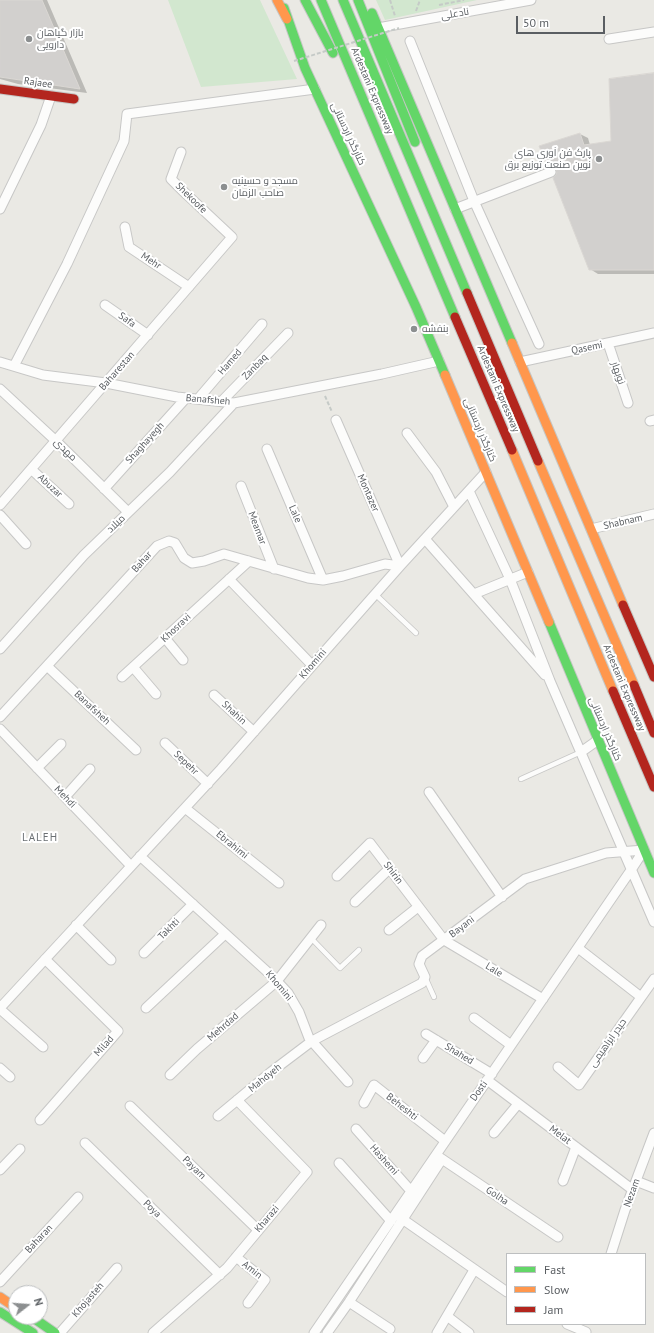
<!DOCTYPE html>
<html>
<head>
<meta charset="utf-8">
<style>
  body { margin:0 }
  #map { position:relative; width:654px; height:1333px; overflow:hidden; background:#eae9e4; font-family:"PT Sans",sans-serif }
  canvas { display:block }
  .legend { position:absolute; left:506px; top:1253px; width:140px; height:72px; box-sizing:border-box; background:#fff; border:1px solid #bdbfc0; margin:0; padding:5px 7px; list-style:none; font-size:12px; color:#5a5e62 }
  .legend li { display:flex; align-items:center; gap:8px; height:20px }
  .legend b { width:20px; border:1px solid #bdbfc0 }
  .north { position:absolute; left:8px; top:1285px; width:40px; height:40px; box-sizing:border-box; background:#fff; border:1px solid #bdbfc0; border-radius:50%; rotate:73deg; font-size:11px; font-weight:700; line-height:16px; text-align:center; color:#5a5e62 }
  .north::after { content:''; display:block; margin:auto; width:14px; height:18px; background:#8c8f90; clip-path:polygon(50% 0,100% 100%,50% 72%,0 100%) }
  .scale { position:absolute; left:516px; top:16px; width:89px; height:18px; box-sizing:border-box; border:2px solid #5a5e62; border-top:0; padding-left:5px; font-size:12px; line-height:14px; white-space:nowrap; color:#5a5e62; -webkit-text-stroke:3px #fff; paint-order:stroke }
</style>
</head>
<body>
<div id="map">
<canvas width="654" height="1333"></canvas>
<ul class="legend">
<li><b style="height:5px;background:#63d668"></b>Fast</li>
<li><b style="height:5px;background:#ff974d"></b>Slow</li>
<li><b style="height:5px;background:#b3261e"></b>Jam</li>
</ul>
<div class="north">N</div>
<div class="scale">50 m</div>
</div>
<script>
const ctx = document.querySelector('canvas').getContext('2d');
ctx.lineJoin = 'round';
function fill(path, color) {
  ctx.fillStyle = color;
  ctx.fill(path, 'evenodd');
}
function stroke(path, color, width, dash) {
  ctx.strokeStyle = color;
  ctx.lineWidth = width;
  ctx.lineCap = dash ? 'butt' : 'round';
  ctx.setLineDash(dash || []);
  ctx.stroke(path);
}
function write(font, color, halo, rows, align = 'center') {
  ctx.font = font + ' "PT Sans",Cairo,sans-serif';
  ctx.lineWidth = 4;
  ctx.setLineDash([]);
  ctx.textBaseline = 'middle';
  ctx.strokeStyle = halo;
  ctx.fillStyle = color;
  for (const [text, x, y, turn = 0] of rows) {
    ctx.save();
    ctx.translate(x, y);
    ctx.rotate((+turn || 0) * Math.PI / 180);
    ctx.textAlign = isNaN(turn) ? turn : align;
    if (halo) ctx.strokeText(text, 0, 0);
    ctx.fillText(text, 0, 0);
    ctx.restore();
  }
}
const green = new Path2D(`
  M168,0h92l37,79 -96,8z
  M376,0h101l-92,20z`);
const shadow = new Path2D(`
  M0,0h47l40,93 -69,-9 -18,-5z
  M654,74v200h-56l-8,-5 -32,-98 -9,-5 31,-32 8,4 2,7 22,-3z`);
const building = new Path2D(`
  M0,0h42l38,89 -80,-12z
  M654,73v197h-65l-36,-92 4,-5 -1,-3 -4,-4 -4,1 -9,-21 41,-13 4,12 27,-4 -2,-62z`);
const path = new Path2D(`
  M390,0l5,16
  M439,5l25,-5
  M416,11l4,-11
  M325,396l7,16`);
const lane = new Path2D(`
  M375,594l41,39
  M521,779l60,-27
  M311,938l29,30 19,-18
  M425,977l9,20`);
const street = new Path2D(`
  M378,28l153,-28
  M609,39l45,-7
  M410,41l64,160 65,143
  M0,209l41,-84 10,-29
  M455,209l96,-37
  M125,227l4,20 60,40
  M105,305l43,30
  M608,343l20,60
  M0,362l43,13 63,8 71,14 57,6 148,-29 57,-13
  M520,362l134,-29
  M14,366l53,-102 57,-123 3,-27 188,-25
  M0,389l56,52 72,71
  M198,399l64,-75
  M222,401l66,-68
  M650,421l4,-1
  M407,433l29,39 18,35
  M267,449l56,131
  M31,469l38,35
  M241,486l33,83
  M104,489l82,-91
  M469,491l41,88 40,102 104,241
  M0,505l232,-268 -48,-45 -13,-13 10,-27
  M0,515l26,29
  M591,529l63,-15
  M425,539l120,136
  M229,579l83,86
  M474,594l54,-22
  M165,638l18,22
  M0,649l84,-94 86,-83 64,-69
  M47,666l89,84
  M133,667l23,27
  M122,677l127,-116
  M214,695l40,37
  M0,717l157,-171 12,-5 6,2 9,15 8,5 12,-2 20,-7 84,24 15,2 20,-4 42,-12 15,2 -64,-146
  M0,729l131,137
  M165,743l43,41
  M581,752l17,-12
  M37,768l24,-24
  M429,792l73,105
  M65,797l25,-28
  M185,808l94,75
  M140,856l133,121 15,16 11,19 10,26 39,44
  M337,876l33,-33 74,97 99,59
  M355,902l34,-33
  M76,925l35,35
  M389,930l29,-23
  M578,948l63,49
  M144,953l49,-49
  M0,1008l221,-239 179,-203 86,-94
  M146,1008l79,-74
  M0,1009l43,38
  M474,1018l37,27
  M426,1034l66,40
  M423,1058l13,-18
  M558,1067l21,18 75,-106
  M0,1068l10,9
  M170,1075l27,-26 80,-68 44,-56
  M487,1080l146,110
  M364,1103l10,-18 71,56
  M130,1106l128,124
  M218,1116l53,-44 41,-31 110,-58 3,-6 -6,-13 3,-8 103,-77 81,-26 38,-3
  M40,1120l78,-89 -73,-72
  M356,1129l55,62
  M494,1133l24,-29
  M85,1143l135,132
  M439,1157l119,80
  M339,1163l52,58
  M0,1170l20,-21
  M563,1181l13,-34
  M636,1181l18,7
  M398,1216l109,76
  M611,1254l14,-44 29,-77
  M236,1257l29,23 -17,23
  M0,1282l78,-85
  M349,1302l41,27
  M447,1316l22,17
  M567,1324l19,8
  M60,1333l57,-65
  M153,1333l74,-65 80,-96 -70,-72
  M314,1333l317,-463 13,-20
  M327,1333l22,-31 93,-143
  M437,1333l37,-63`);
const fast = new Path2D(`
  M305,0l28,53
  M321,0l134,317
  M343,0l124,293
  M358,0l57,142
  M284,8l21,60 111,239 29,68
  M372,13l140,330
  M549,622l105,251
  M0,1312l33,21
  M32,1317l23,16`);
const slow = new Path2D(`
  M277,0l10,19
  M512,343l111,262
  M445,375l104,247
  M512,450l101,241
  M538,461l96,224
  M0,1297l16,11`);
const jam = new Path2D(`
  M0,89l74,10
  M467,293l71,168
  M455,317l57,133
  M623,605l31,72
  M634,685l20,48
  M613,691l41,96`);
const pathBridge = new Path2D(`
  M294,61l105,-33`);
const markers = [
  [29,39,4,"#8c8f90"],
  [599,159,4,"#8c8f90"],
  [224,187,4,"#8c8f90"],
  [414,329,4,"#8c8f90"]
];
const streetNames = [
  ["نادعلی",455,14,-10],
  ["Rajaee",38,83,8],
  ["Ardestani Expressway",372,91,67],
  ["کنارگذر اردستانی",348,134,65],
  ["Shekoofe",191,198,44],
  ["Mehr",151,261,34],
  ["Safa",127,320,36],
  ["Qasemi",587,348,-12],
  ["Hamed",230,362,-49],
  ["Zanbaq",255,367,-46],
  ["Baharestan",117,371,-49],
  ["نوبهار",618,373,71],
  ["Ardestani Expressway",498,389,67],
  ["Banafsheh",208,400,5],
  ["کنارگذر اردستانی",480,430,67],
  ["Shaghayegh",145,443,-48],
  ["مهدی",65,450,44],
  ["Abuzar",50,486,43],
  ["Montazer",368,493,66],
  ["Lale",295,514,67],
  ["Shabnam",623,522,-13],
  ["میلاد",116,524,-44],
  ["Meamar",257,528,69],
  ["Bahar",142,562,-48],
  ["Khosravi",176,628,-43],
  ["Khomini",313,664,-49],
  ["Ardestani Expressway",624,688,67],
  ["Banafsheh",92,708,43],
  ["Shahin",234,713,43],
  ["کنارگذر اردستانی",605,729,67],
  ["Sepehr",186,763,44],
  ["Mehdi",65,797,46],
  ["Ebrahimi",232,845,39],
  ["Shirin",393,873,53],
  ["Bayani",462,927,-37],
  ["Takhti",169,929,-45],
  ["Lale",494,970,31],
  ["Khomini",279,986,50],
  ["Mehrdad",223,1027,-41],
  ["حیدر ابراهیمی",608,1043,-55],
  ["Milad",104,1046,-49],
  ["Shahed",459,1054,31],
  ["Mahdyeh",265,1078,-39],
  ["Dosti",479,1091,-55],
  ["Beheshti",402,1107,38],
  ["Melat",560,1135,37],
  ["Hashemi",384,1160,48],
  ["Payam",194,1168,44],
  ["Nezam",632,1193,-70],
  ["Golha",497,1196,34],
  ["Poya",152,1209,44],
  ["Kharazi",267,1219,-50],
  ["Baharan",39,1239,-47],
  ["Amin",252,1270,38],
  ["Khojasteh",88,1300,-49]
];
const poiNames = [
  ["بازار گیاهان",37,33],
  ["دارویی",37,45],
  ["پارک فن آوری های",591,153,"right"],
  ["نوین صنعت توزیع برق",591,165,"right"],
  ["مسجد و حسینیه",232,181],
  ["صاحب الزمان",232,193],
  ["بنفشه",422,329]
];
const neighbourhoodNames = [
  ["LALEH",40,838]
];
fill(green, '#d2e7cf');
fill(shadow, '#0003');
fill(building, '#d2d0ce');
stroke(building, '#dad7d3', 1);
stroke(lane, '#c7c7c6', 6);
stroke(street, '#c7c7c6', 11);
stroke(fast, '#c5c6c4', 11);
stroke(slow, '#c5c6c4', 11);
stroke(jam, '#c5c6c4', 11);
stroke(path, '#c5cac7', 2, [4, 2]);
stroke(lane, '#fcfcfb', 4.5);
stroke(street, '#fcfcfb', 9);
stroke(fast, '#63d668', 9);
stroke(slow, '#ff974d', 9);
stroke(jam, '#b3261e', 9);
stroke(pathBridge, '#c5cac7', 2, [4, 2]);
for (const [x, y, r, color] of markers) {
  const dot = new Path2D();
  dot.arc(x, y, r, 0, 2 * Math.PI);
  ctx.fillStyle = color;
  ctx.fill(dot);
  stroke(dot, '#fff', 1.5);
}
write('10px', '#5a5e62', '#fff', streetNames);
write('10px', '#5a5e62', '#fff', poiNames, 'left');
ctx.letterSpacing = '1px';
write('11px', '#6b7074', '#fff', neighbourhoodNames);
ctx.letterSpacing = '0px';
</script>
</body>
</html>
